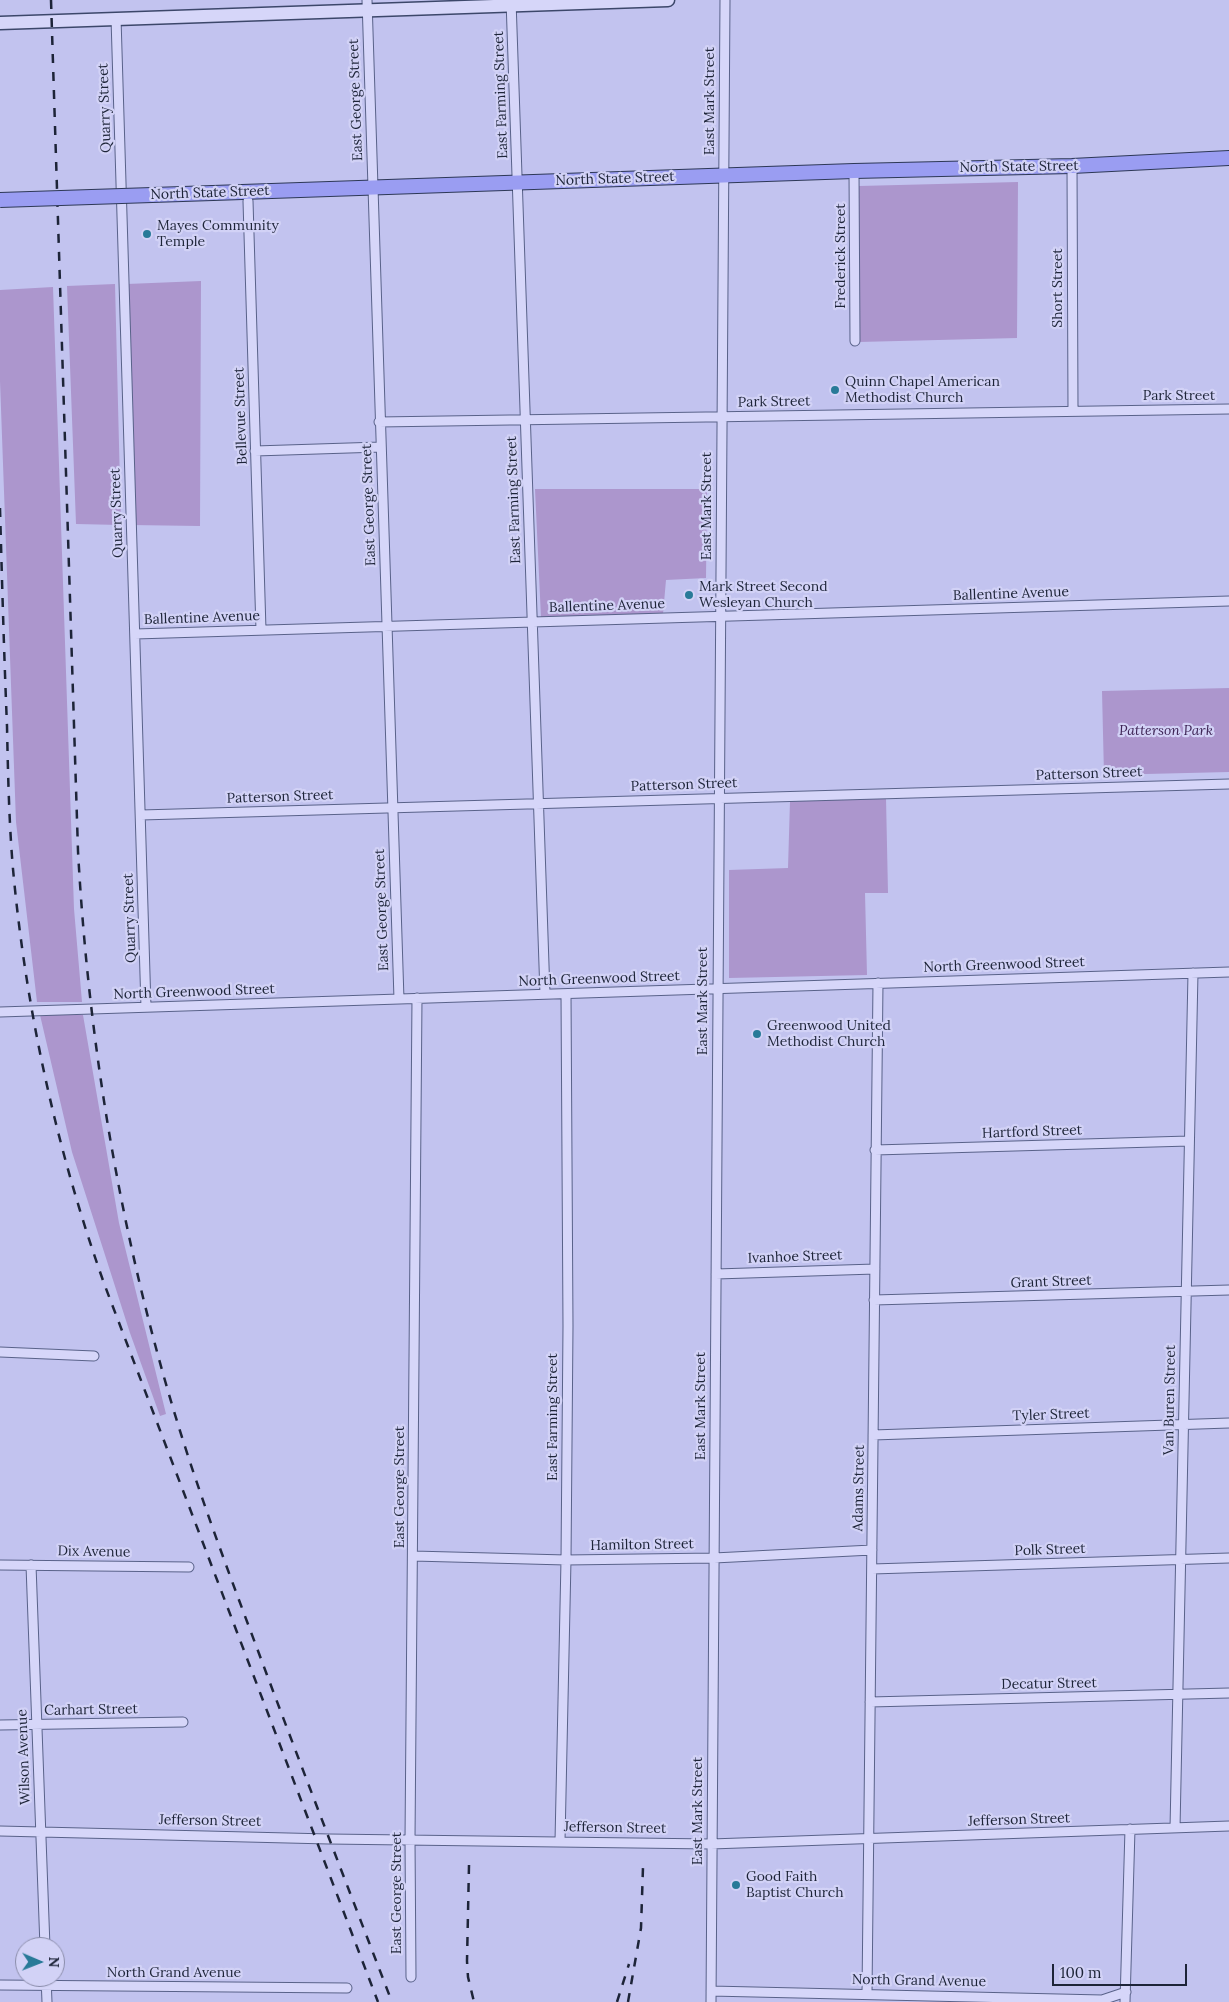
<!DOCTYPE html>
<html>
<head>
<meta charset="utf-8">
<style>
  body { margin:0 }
  #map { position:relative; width:1229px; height:2002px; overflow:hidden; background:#c2c3ef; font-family:Lora,serif }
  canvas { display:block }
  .north { position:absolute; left:15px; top:1937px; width:50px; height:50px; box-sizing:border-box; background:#d2d2f6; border:1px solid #8a8caa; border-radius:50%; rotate:91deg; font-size:14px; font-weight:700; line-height:20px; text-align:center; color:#1d2438 }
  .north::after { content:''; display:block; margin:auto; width:18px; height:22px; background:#287a98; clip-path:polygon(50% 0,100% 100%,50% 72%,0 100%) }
  .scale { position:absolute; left:1052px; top:1964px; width:135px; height:22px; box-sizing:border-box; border:2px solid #1d2438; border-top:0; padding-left:6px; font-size:15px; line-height:18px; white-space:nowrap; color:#1d2438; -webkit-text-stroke:4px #d2d2f6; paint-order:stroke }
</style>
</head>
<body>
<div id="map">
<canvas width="1229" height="2002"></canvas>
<div class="north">N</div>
<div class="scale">100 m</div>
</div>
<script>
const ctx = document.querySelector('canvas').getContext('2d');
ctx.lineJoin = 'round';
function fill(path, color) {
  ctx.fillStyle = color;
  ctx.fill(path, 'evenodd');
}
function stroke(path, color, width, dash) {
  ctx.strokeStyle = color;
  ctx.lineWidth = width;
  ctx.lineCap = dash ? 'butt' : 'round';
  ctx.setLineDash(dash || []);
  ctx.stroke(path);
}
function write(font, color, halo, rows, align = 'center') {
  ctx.font = font + ' Lora,serif';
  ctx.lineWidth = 4.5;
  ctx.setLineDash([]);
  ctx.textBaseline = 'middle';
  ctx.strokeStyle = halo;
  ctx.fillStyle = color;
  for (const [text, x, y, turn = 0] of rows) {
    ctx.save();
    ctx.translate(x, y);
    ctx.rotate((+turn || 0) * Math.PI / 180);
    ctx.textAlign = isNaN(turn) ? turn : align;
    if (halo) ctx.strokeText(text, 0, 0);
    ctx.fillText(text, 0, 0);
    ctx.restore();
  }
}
const green = new Path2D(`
  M1018,182l-1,156 -158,4v-156z
  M201,281l-1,245 -69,-1 -4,-241z
  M115,284l6,241 -45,-1 -9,-238z
  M53,287l21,622 8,93h-45l-21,-180 -16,-441v-91z
  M535,489h172l-1,89 -40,2 -3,34 -122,4z
  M1229,688v84l-125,3 -2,-84z
  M886,798l2,95h-23l2,82 -138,3v-108l59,-2 2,-67z
  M40,1015h43l36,208 47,191 -6,2 -30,-83 -58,-181z`);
const street = new Path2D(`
  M367,0l32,999
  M511,0l34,994
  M116,18l30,989
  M1072,166l1,244
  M854,171l1,170
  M248,201l13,429
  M379,422l850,-13
  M255,451l125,-4
  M135,634l1094,-33
  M141,815l1088,-31
  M0,1012l1229,-40
  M875,1150l314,-9
  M716,1274l159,-5
  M874,1300l355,-10
  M0,1352l94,4
  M873,1435l356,-12
  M413,1556l153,4 148,-2 158,-8
  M0,1565l189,2
  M31,1565l14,382
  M872,1569l357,-11
  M870,1702l359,-9
  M0,1725l183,-3
  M1175,1828l18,-855
  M0,1831l329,8 382,5 518,-18
  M560,1841l6,-281 2,-234 -2,-332
  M46,1977l1,25
  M411,1977l-1,-138 7,-841
  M0,1985l347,3
  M711,1991l391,9 24,-8
  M867,1993l11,-1010
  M711,2002l14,-2002
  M1125,2002l5,-173`);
const secondary = new Path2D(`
  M0,23l668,-23`);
const primary = new Path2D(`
  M213,193l641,-22 218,-5 157,-8`);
const rail = new Path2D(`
  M51,0l27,851c10,183 39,364 90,540 28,97 64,190 99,284 41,109 83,218 125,327
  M0,508c2,73 4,146 7,218 1,48 2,96 6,143 13,142 44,283 92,417l273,716
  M469,1865l-2,96 1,16 6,25
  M617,2002l12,-38
  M628,2002l13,-74 2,-61`);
const primaryBridge = new Path2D(`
  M0,200l213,-7`);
const markers = [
  [147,234,5,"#287a98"],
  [835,390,5,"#287a98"],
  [689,595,5,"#287a98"],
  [757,1034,5,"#287a98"],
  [736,1885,5,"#287a98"]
];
const streetNames = [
  ["East Farming Street",501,95,-92],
  ["East George Street",356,100,-92],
  ["East Mark Street",710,101,-90],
  ["Quarry Street",105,108,-92],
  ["North State Street",1019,167,-1],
  ["North State Street",615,179,-2],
  ["North State Street",210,193,-2],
  ["Frederick Street",841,256,-90],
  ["Short Street",1058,288,-90],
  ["Park Street",1179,396],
  ["Park Street",774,402,-1],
  ["Bellevue Street",241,416,-92],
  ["East Farming Street",514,500,-92],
  ["East George Street",369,505,-92],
  ["East Mark Street",707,506,-90],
  ["Quarry Street",117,513,-92],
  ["Ballentine Avenue",1011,594,-2],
  ["Ballentine Avenue",607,606,-2],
  ["Ballentine Avenue",202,618,-2],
  ["Patterson Street",1089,774,-2],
  ["Patterson Street",684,785,-2],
  ["Patterson Street",280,797,-2],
  ["East George Street",382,910,-92],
  ["Quarry Street",130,918,-92],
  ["North Greenwood Street",1004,965,-2],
  ["North Greenwood Street",599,979,-2],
  ["North Greenwood Street",194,992,-2],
  ["East Mark Street",703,1001,-90],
  ["Hartford Street",1032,1132,-2],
  ["Ivanhoe Street",795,1257,-2],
  ["Grant Street",1051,1282,-2],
  ["Van Buren Street",1170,1400,-89],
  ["East Mark Street",701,1406,-90],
  ["Tyler Street",1051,1415,-2],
  ["East Farming Street",553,1417,-90],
  ["East George Street",400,1487,-90],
  ["Adams Street",859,1488,-89],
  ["Hamilton Street",642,1545,-1],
  ["Polk Street",1050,1550,-2],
  ["Dix Avenue",94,1552,1],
  ["Decatur Street",1049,1684,-1],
  ["Carhart Street",91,1710,-1],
  ["Wilson Avenue",24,1757,-92],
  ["East Mark Street",698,1811,-90],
  ["Jefferson Street",1019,1820,-2],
  ["Jefferson Street",210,1821,1],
  ["Jefferson Street",615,1828,1],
  ["East George Street",397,1893,-90],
  ["North Grand Avenue",174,1973],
  ["North Grand Avenue",919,1981,1]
];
const poiNames = [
  ["Mayes Community",157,226],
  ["Temple",157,242],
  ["Quinn Chapel American",845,382],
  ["Methodist Church",845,398],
  ["Mark Street Second",699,587],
  ["Wesleyan Church",699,603],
  ["Greenwood United",767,1026],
  ["Methodist Church",767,1042],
  ["Good Faith",746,1877],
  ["Baptist Church",746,1893]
];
const parkNames = [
  ["Patterson Park",1166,731]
];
fill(green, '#ac96cd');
stroke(street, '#596289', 11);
stroke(secondary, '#3c476a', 15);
stroke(primary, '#2d3856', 16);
stroke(street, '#d6d6f9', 9);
stroke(secondary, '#d6d6f9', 12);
stroke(primary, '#9a9df2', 14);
stroke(rail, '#1d2438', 2.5, [9, 9]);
stroke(primaryBridge, '#2d3856', 16, []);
stroke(primaryBridge, '#9a9df2', 14);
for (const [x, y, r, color] of markers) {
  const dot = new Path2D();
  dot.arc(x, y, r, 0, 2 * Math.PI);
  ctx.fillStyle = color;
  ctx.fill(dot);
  stroke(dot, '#d2d2f6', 2);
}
write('14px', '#1d2438', '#d2d2f6', streetNames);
write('14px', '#1d2438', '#d2d2f6', poiNames, 'left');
write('italic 14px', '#3e2455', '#d2d2f6', parkNames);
</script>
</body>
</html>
